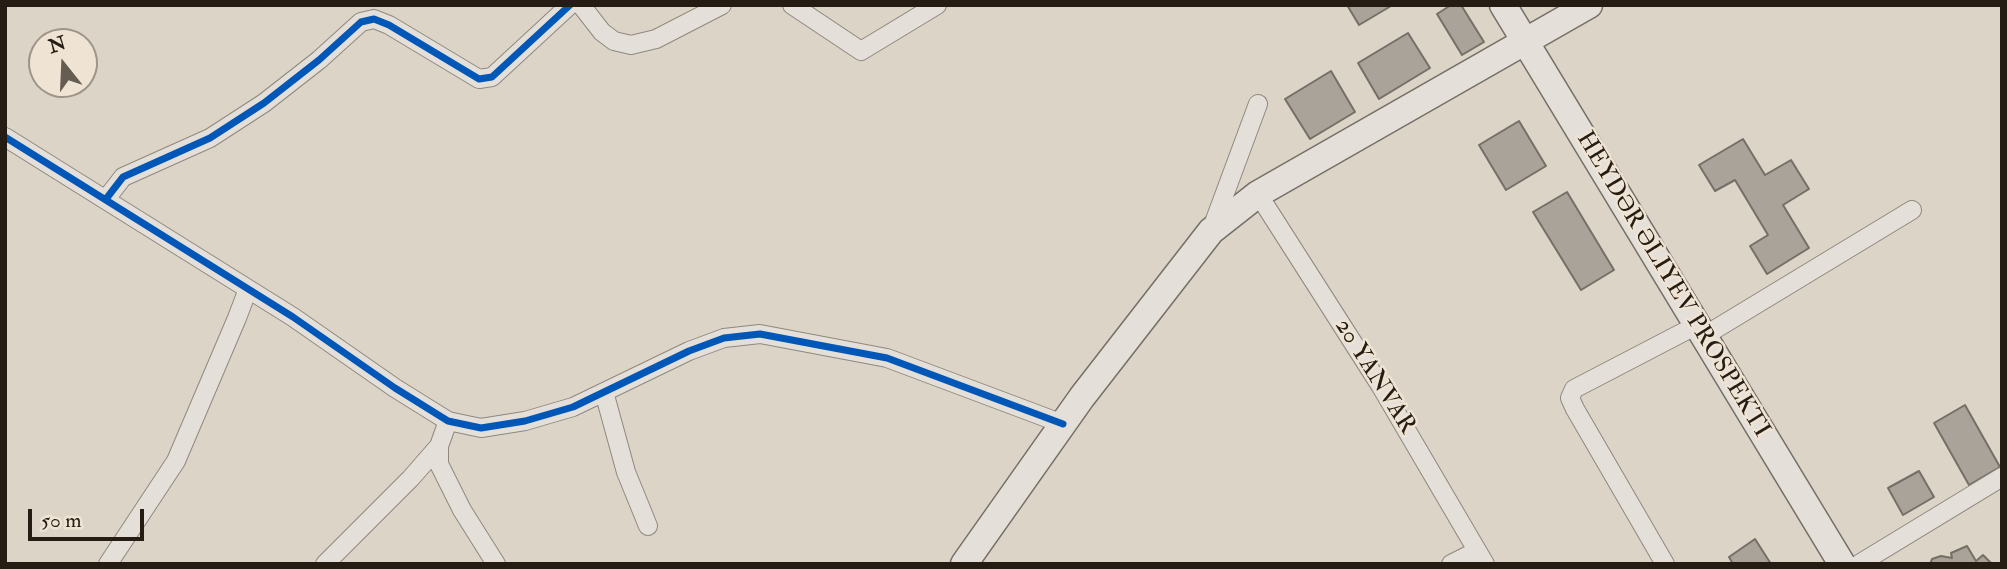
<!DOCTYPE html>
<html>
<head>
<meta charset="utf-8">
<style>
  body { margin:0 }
  #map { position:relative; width:2007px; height:569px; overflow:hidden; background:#dcd4c6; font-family:"IM FELL Double Pica",serif }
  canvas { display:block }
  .frame { position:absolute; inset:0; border:7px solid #251c14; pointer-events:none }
  .north { position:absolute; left:28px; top:28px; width:70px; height:70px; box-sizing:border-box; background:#efe4d3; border:2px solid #9e9487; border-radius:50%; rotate:342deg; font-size:19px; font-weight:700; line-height:28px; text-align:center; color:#251c14 }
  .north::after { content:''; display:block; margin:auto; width:24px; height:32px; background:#655c52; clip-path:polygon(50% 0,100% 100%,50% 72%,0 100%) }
  .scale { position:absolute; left:28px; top:509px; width:116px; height:32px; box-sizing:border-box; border:4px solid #251c14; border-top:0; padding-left:9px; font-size:21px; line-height:24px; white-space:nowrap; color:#251c14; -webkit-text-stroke:5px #efe4d3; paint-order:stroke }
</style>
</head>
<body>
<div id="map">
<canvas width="2007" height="569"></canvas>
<div class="frame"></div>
<div class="north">N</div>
<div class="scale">50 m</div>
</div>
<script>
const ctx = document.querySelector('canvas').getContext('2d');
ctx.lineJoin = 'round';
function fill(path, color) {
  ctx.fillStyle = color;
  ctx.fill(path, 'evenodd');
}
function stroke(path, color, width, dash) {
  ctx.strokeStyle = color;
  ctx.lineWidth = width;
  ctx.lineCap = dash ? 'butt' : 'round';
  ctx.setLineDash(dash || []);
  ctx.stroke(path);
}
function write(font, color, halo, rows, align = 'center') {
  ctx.font = font + ' "IM FELL Double Pica",serif';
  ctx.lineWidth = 5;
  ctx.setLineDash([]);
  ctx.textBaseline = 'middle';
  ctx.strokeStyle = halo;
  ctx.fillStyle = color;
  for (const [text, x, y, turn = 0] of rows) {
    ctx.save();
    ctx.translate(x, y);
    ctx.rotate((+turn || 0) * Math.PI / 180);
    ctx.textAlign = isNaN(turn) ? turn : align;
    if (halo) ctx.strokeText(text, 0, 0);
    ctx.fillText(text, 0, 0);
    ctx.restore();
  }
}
const building = new Path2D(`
  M1347,5h44v1l-32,19z
  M1451,5h10l23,37 -22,13 -25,-41z
  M1408,33l22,35 -51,31 -21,-36z
  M1331,71l24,41 -45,27 -25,-40z
  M1519,121l27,45 -40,24 -27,-45z
  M1743,139l22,36 26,-15 18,29 -26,16 26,43 -42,26 -17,-28 18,-11 -33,-55 -20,11 -16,-26z
  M1567,192l47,78 -33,20 -48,-78z
  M1965,405l35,62 -31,18 -35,-62z
  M1919,471l15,26 -31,18 -15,-27z
  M1755,539l16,25h-38l-4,-7z
  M1967,546l9,15 7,-6 9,9h-62l2,-5 9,-3 11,2 -1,-5z`);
const street = new Path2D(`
  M581,5l21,27 12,9 17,4 25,-6 66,-34
  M792,5l69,46 76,-46
  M5,137l288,180 102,71 53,33 33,7 44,-7 48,-14 116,-56 35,-13 36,-4 127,24 176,66
  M1258,194l122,191 105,179
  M106,199l17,-22 87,-39 54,-35 55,-43 42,-38 13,-3 15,6 90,54 13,-2 78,-72
  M1212,228l46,-124
  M1704,336l208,-126
  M604,392l22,80 22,54
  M448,421l-9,25v18l23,46 34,54
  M108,564l68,-103 61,-143 11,-29
  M325,564l86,-86 28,-32
  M1451,564l26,-13
  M1665,564l-90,-155 -5,-11 4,-9 123,-64
  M1859,564l143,-87`);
const secondary = new Path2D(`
  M1503,5l339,559
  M964,564l118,-167 129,-166 47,-37 331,-189`);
const cycleway = new Path2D(`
  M5,137l288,180 102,71 53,33 33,7 44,-7 48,-14 116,-56 35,-13 36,-4 127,24 176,66
  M106,199l17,-22 87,-39 54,-35 55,-43 42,-38 13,-3 15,6 90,54 13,-2 78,-72`);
const streetNames = [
  ["HEYDƏR ƏLIYEV PROSPEKTI",1672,285,59],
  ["20 YANVAR",1374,377,58]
];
fill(building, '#a9a399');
stroke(building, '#746f67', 2);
stroke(street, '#8e887f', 20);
stroke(secondary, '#746f67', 29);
stroke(street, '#e4e0d9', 18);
stroke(secondary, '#e4e0d9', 26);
stroke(cycleway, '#0057b8', 7);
write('24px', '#251c14', '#efe4d3', streetNames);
</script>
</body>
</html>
